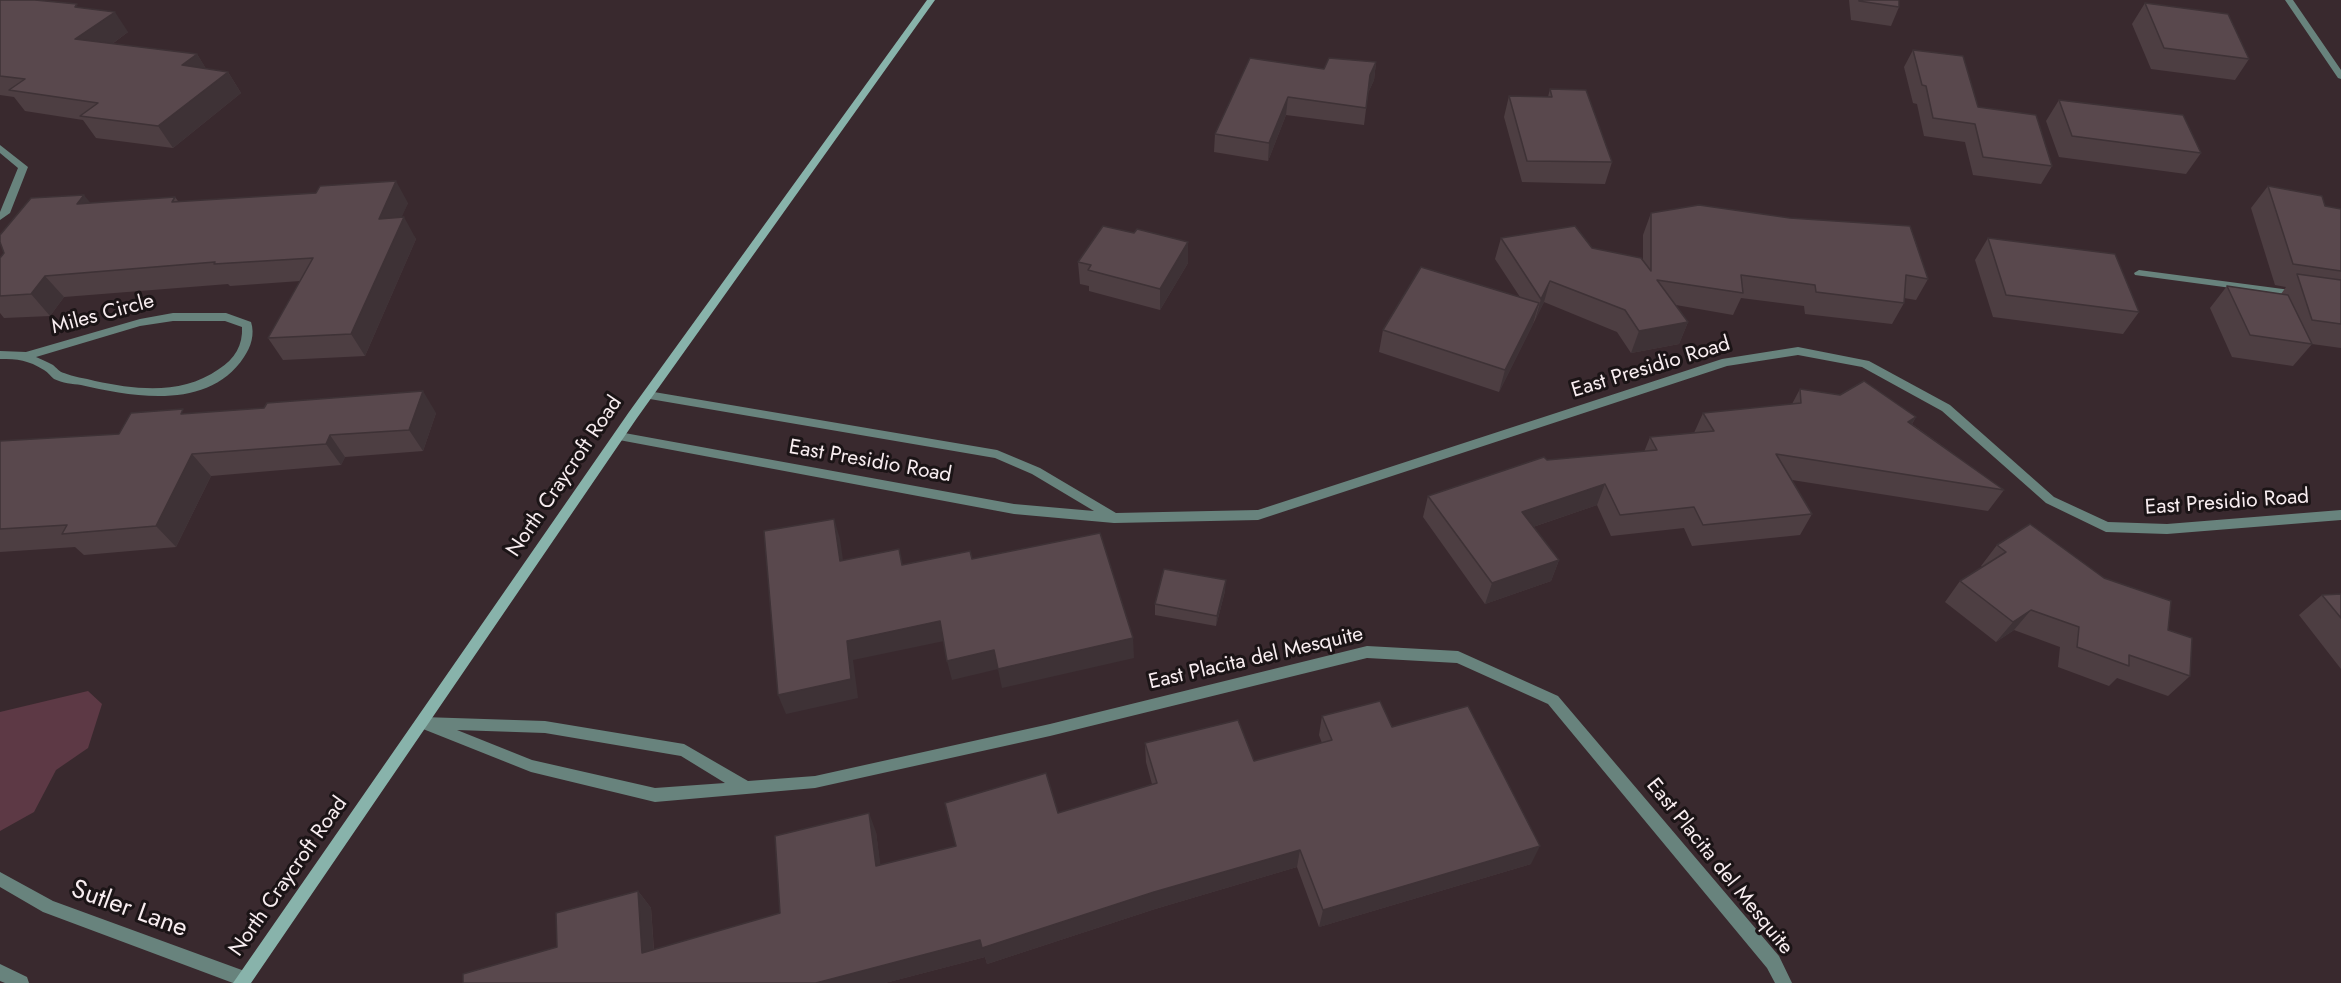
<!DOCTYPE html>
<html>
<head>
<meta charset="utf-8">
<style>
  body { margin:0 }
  canvas { display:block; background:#39292e }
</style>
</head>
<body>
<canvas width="2341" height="983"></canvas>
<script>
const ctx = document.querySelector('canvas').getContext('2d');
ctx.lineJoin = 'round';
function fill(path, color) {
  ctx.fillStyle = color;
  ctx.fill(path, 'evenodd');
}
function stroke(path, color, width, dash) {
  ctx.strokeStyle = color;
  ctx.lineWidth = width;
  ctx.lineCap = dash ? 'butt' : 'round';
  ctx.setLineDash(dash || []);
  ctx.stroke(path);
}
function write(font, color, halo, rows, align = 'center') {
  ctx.font = font + ' Jost,sans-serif';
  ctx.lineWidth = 6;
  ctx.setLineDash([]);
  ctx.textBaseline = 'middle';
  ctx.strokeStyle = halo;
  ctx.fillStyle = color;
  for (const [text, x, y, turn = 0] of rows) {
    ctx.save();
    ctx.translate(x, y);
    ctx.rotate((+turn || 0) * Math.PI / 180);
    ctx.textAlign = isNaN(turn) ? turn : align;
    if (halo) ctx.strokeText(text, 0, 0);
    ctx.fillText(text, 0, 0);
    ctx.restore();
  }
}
const green = new Path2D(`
  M88,691l14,13 -14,44 -32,22 -22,42 -34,19v-119z`);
const lane = new Path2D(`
  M2285,0h8l48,70v9l-3,-1z
  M2139,270l159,21 5,3 -5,3 -163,-22 -1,-2z`);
const street = new Path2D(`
  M0,145l28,22 -18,46 -10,7v-8l18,-44 -18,-15z
  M173,313h53l25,9c4,12 0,25 -7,35 -35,54 -111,40 -163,28 -8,-1 -19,-2 -27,-6 -3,-2 -6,-7 -10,-9 -16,-10 -26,-11 -44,-11v-8l26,1 114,-33zM173,321h52l17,6c1,18 -7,32 -23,42 -37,26 -81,21 -124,12 -10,-3 -22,-4 -31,-8 -5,-1 -7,-5 -11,-8 -5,-3 -11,-5 -17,-8l104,-31z
  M1798,347l71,14 81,44 104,92 54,25 59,2 174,-14v10l-174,14 -61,-2 -60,-29 -104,-92 -80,-44 -64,-12 -71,11 -469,154 -144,3 -100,-9 -395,-74 -6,-4 6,-4 395,72 80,7 -62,-37 -37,-16 -351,-60 -2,-3 6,-4 349,59 43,18 76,45 142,-3 464,-151z
  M1367,646l91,5 100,45 221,260 13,27h-17l-8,-15 -219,-264 -91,-41 -90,-5 -317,78 -235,52 -160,14 -124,-30 -113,-45 -2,-4 2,-4 5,-2 122,4 139,23 64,37 67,-5 235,-52zM457,730l88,3 136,23 44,27 -70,5 -123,-28z
  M0,872l53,29 197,72 2,6 -2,4h-17l-190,-71 -43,-25z
  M0,964l27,13 2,6h-24l-5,-2z`);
const secondary = new Path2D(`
  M927,0h8l-298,418 -386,565h-18l396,-571z`);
const wall = new Path2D(`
  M0,0l79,7 49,25 -16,12 85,10 9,15 22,3 13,21 -68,55 -77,-10 -13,-18 -58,-9 -11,-14 -14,-2z
  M1849,0h50v7l-8,19 -40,-6z
  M2145,3l104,56 -14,21 -84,-11 -19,-45z
  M1913,50l65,57 74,59 -11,18 -68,-9 -8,-33 -41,-6 -7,-32 -4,-1 -9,-36z
  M1376,62l-2,18 -6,13 -4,32 -78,-10 -18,46 -54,-9 1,-18 109,-65z
  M1550,89l62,73 -7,22 -83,-2 -18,-65 5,-21 39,1z
  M2059,100l142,53 -15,21 -127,-17 -13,-36z
  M2268,186l57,20 16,3v139l-29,-4 -19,22 -61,-9 -22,-49 17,-22 54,8 5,-7 -11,-2 -24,-77z
  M175,197l3,4 230,2 -7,14 15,22 -51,117 -82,4 -15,-22 32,-57 -70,5 -2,-2 -164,13 -14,19 -46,2 -4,-5v-55l91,-55z
  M1651,213l277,66 -12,21 -12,-2v5l-12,21 -87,-10 -1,-8 -63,-8 -8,17 -57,-10 12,17 -9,22 -48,9 -14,-21 -73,-30 -45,90 -120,-40 4,-22 137,-33 -25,-38 6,-21 91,10 51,12v-25z
  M1988,238l151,74 -16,22 -130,-17 -18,-57z
  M1078,262l110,1 -28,47 -71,-19v-5l-9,-2z
  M1800,389l116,28 -4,7 92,66 -16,21 -196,-31 20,34 -12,21 -108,11 -8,-18 -73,8 -14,-31 -64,22 26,33 -8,21 -66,23 -62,-87 5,-21 216,-44 6,-15 44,-4 9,-20 89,-9z
  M187,413h249l-13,38 -78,6 -4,8 -130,11 -35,71 -92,8 -9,-8 -75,5v-111l119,-7z
  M1997,545l171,85 22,46 -22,20 -51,-18 -8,8 -51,-19 2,-20 -46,-17 -18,12 -51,-40 15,-21 22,-14 -1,-1z
  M1225,591l-9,35 -61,-11v-11z
  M2341,594v75l-42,-54 23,-20z
  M1322,716l70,11 139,137 -212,63 -22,-60 -142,42 -168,55 -2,-7 -100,26 -328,-36 81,-56 13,17 3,42 126,-37 96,-81 4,33 76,-19 196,-62 -6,-22 -1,-19 109,18 68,-18 -3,-8z`);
const shadedWall = new Path2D(`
  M115,12l13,20 -38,28 -15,-21z
  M197,54l13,21 -28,-10z
  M1376,62l-2,18 -6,13 2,-18z
  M228,72l13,21 -68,55 -15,-22z
  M1288,97l-2,18 -18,46 1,-18z
  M396,181l12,22 -17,38 -12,-22z
  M84,195l17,21 -24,-12z
  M404,217l12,22 -51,117 -14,-22z
  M1188,242v21l-28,47v-21z
  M45,276l19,21 -14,19 -19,-22z
  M1550,281l-6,21 -9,18 6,-21z
  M1539,303l-6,21 -34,68 6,-22z
  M1688,322l-9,22 -48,9 8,-22z
  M423,391l13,22 -13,38 -14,-21z
  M1916,417l-13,21 5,-16z
  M330,435l15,22 -4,8 -15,-21z
  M192,454l19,22 -35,71 -20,-21z
  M1605,484l-8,21 -82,28 7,-21z
  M834,519l6,20 6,43 -6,-21z
  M1559,560l-8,21 -66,23 7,-21z
  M1226,580l-1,11 -9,35 1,-10z
  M2031,610l-17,20 -18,12 17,-20z
  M940,621l4,20 -91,19 5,38 -72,16 -8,-19 69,-54z
  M1133,638l1,20 -132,30 -4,-19z
  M994,650l4,19 -46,11 -5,-19z
  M869,813l7,19 7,52 -7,-18z
  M1540,846l-9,18 -212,63 4,-17z
  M1300,850l-3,17 -142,42 -168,55 -2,-7 -100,26h-69l338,-91z
  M638,891l13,17 4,62 -13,-17z`);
const building = new Path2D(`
  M0,0h35l42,4 -2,3 40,5 -40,27 122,15 -15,11 46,7 -70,54 -78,-10 18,-13 -89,-13 16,-11 -25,-3z
  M1859,0h40v7l-40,-6z
  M2145,3l83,11 21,45 -85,-11z
  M1913,50l50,6 15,51 58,8 16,51 -69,-9 -8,-33 -42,-6 -7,-32 -4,-1z
  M1250,58l74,11 5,-11 47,4 -6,13 -4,33 -78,-11 -19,46 -54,-9z
  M1550,89l36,1 26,72 -85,-1 -18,-65 43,1z
  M2059,100l124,15 18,38 -129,-17z
  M396,181l-17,38 25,-2 -53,117 -83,4 45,-80 -99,6 1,-2 -170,14 -14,18 -31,2v-38l4,-5 -4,-11v-7l31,-37 53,-3 -7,9 98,-7 -3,5 144,-9 4,-7z
  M2268,186l54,10 3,10 16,3v62l-48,-7z
  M1699,205l91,13 120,8 18,53 -22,-4 -2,28 -88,-11 -1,-7 -74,-10 2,18 -86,-13 31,42 -49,9 -14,-21 -75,-29 -9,18 -40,-61 74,-12 17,22 49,10 10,13v-58z
  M1103,226l31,7 3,-4 51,13 -28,47 -72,-19 3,-5 -13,-3z
  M1988,238l127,16 24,58 -133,-17z
  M1421,267l118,36 -34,67 -122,-40z
  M2297,274l44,6v44l-29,-4z
  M2227,286l61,9 24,49 -62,-9z
  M1864,381l52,36 -8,5 96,68 -228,-36 36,60 -109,11 -9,-18 -74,8 -15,-31 -83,28 37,48 -67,23 -64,-87 116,-39 3,3 110,-10 -7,-13 64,-6 -11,-18 98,-10 -1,-14 40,6z
  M423,391l-14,39 -79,5 -4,9 -134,10 -36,72 -94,8 5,-9 -67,4v-88l119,-7 12,-21 52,-4 -2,5 83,-6 3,-5z
  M834,519l6,42 59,-12 3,16 68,-14 2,8 128,-26 33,105 -135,31 -4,-19 -47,11 -7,-40 -93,20 4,38 -73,16 -14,-164z
  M2030,524l74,54 67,23 -3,29 24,8 -2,38 -61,-21v11l-52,-19 2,-20 -48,-17 -18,12 -53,-41 46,-29 -9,-7z
  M1164,569l62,11 -9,36 -62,-12z
  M2341,594v24l-19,-23z
  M1380,701l12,26 76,-21 72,140 -217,64 -23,-60 -146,42 -172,56 -2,-8 -164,43h-353v-9l94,-27 -1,-34 82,-22 4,62 138,-40 -5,-77 94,-23 7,53 80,-20 -11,-43 101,-30 12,40 99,-30 -12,-40 93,-23 16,41 78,-21 -10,-24z`);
const streetNames = [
  ["Miles Circle",103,315,-15],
  ["East Presidio Road",1651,368,-17],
  ["East Presidio Road",870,462,10],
  ["North Craycroft Road",565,477,-56],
  ["East Presidio Road",2227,503,-4],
  ["East Placita del Mesquite",1256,659,-13],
  ["East Placita del Mesquite",1719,867,51],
  ["North Craycroft Road",289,877,-55]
];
const nearStreetnames = [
  ["Sutler Lane",129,910,20]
];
fill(green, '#5d3945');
fill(lane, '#68837d');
fill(street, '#68837d');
fill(secondary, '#88b3ab');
fill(wall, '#4d3e42');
fill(shadedWall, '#3e3236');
fill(building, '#59484d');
stroke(building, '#3e3236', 1.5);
write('21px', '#f8edf0', '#1b1416', streetNames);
write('26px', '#f8edf0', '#1b1416', nearStreetnames);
</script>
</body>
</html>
